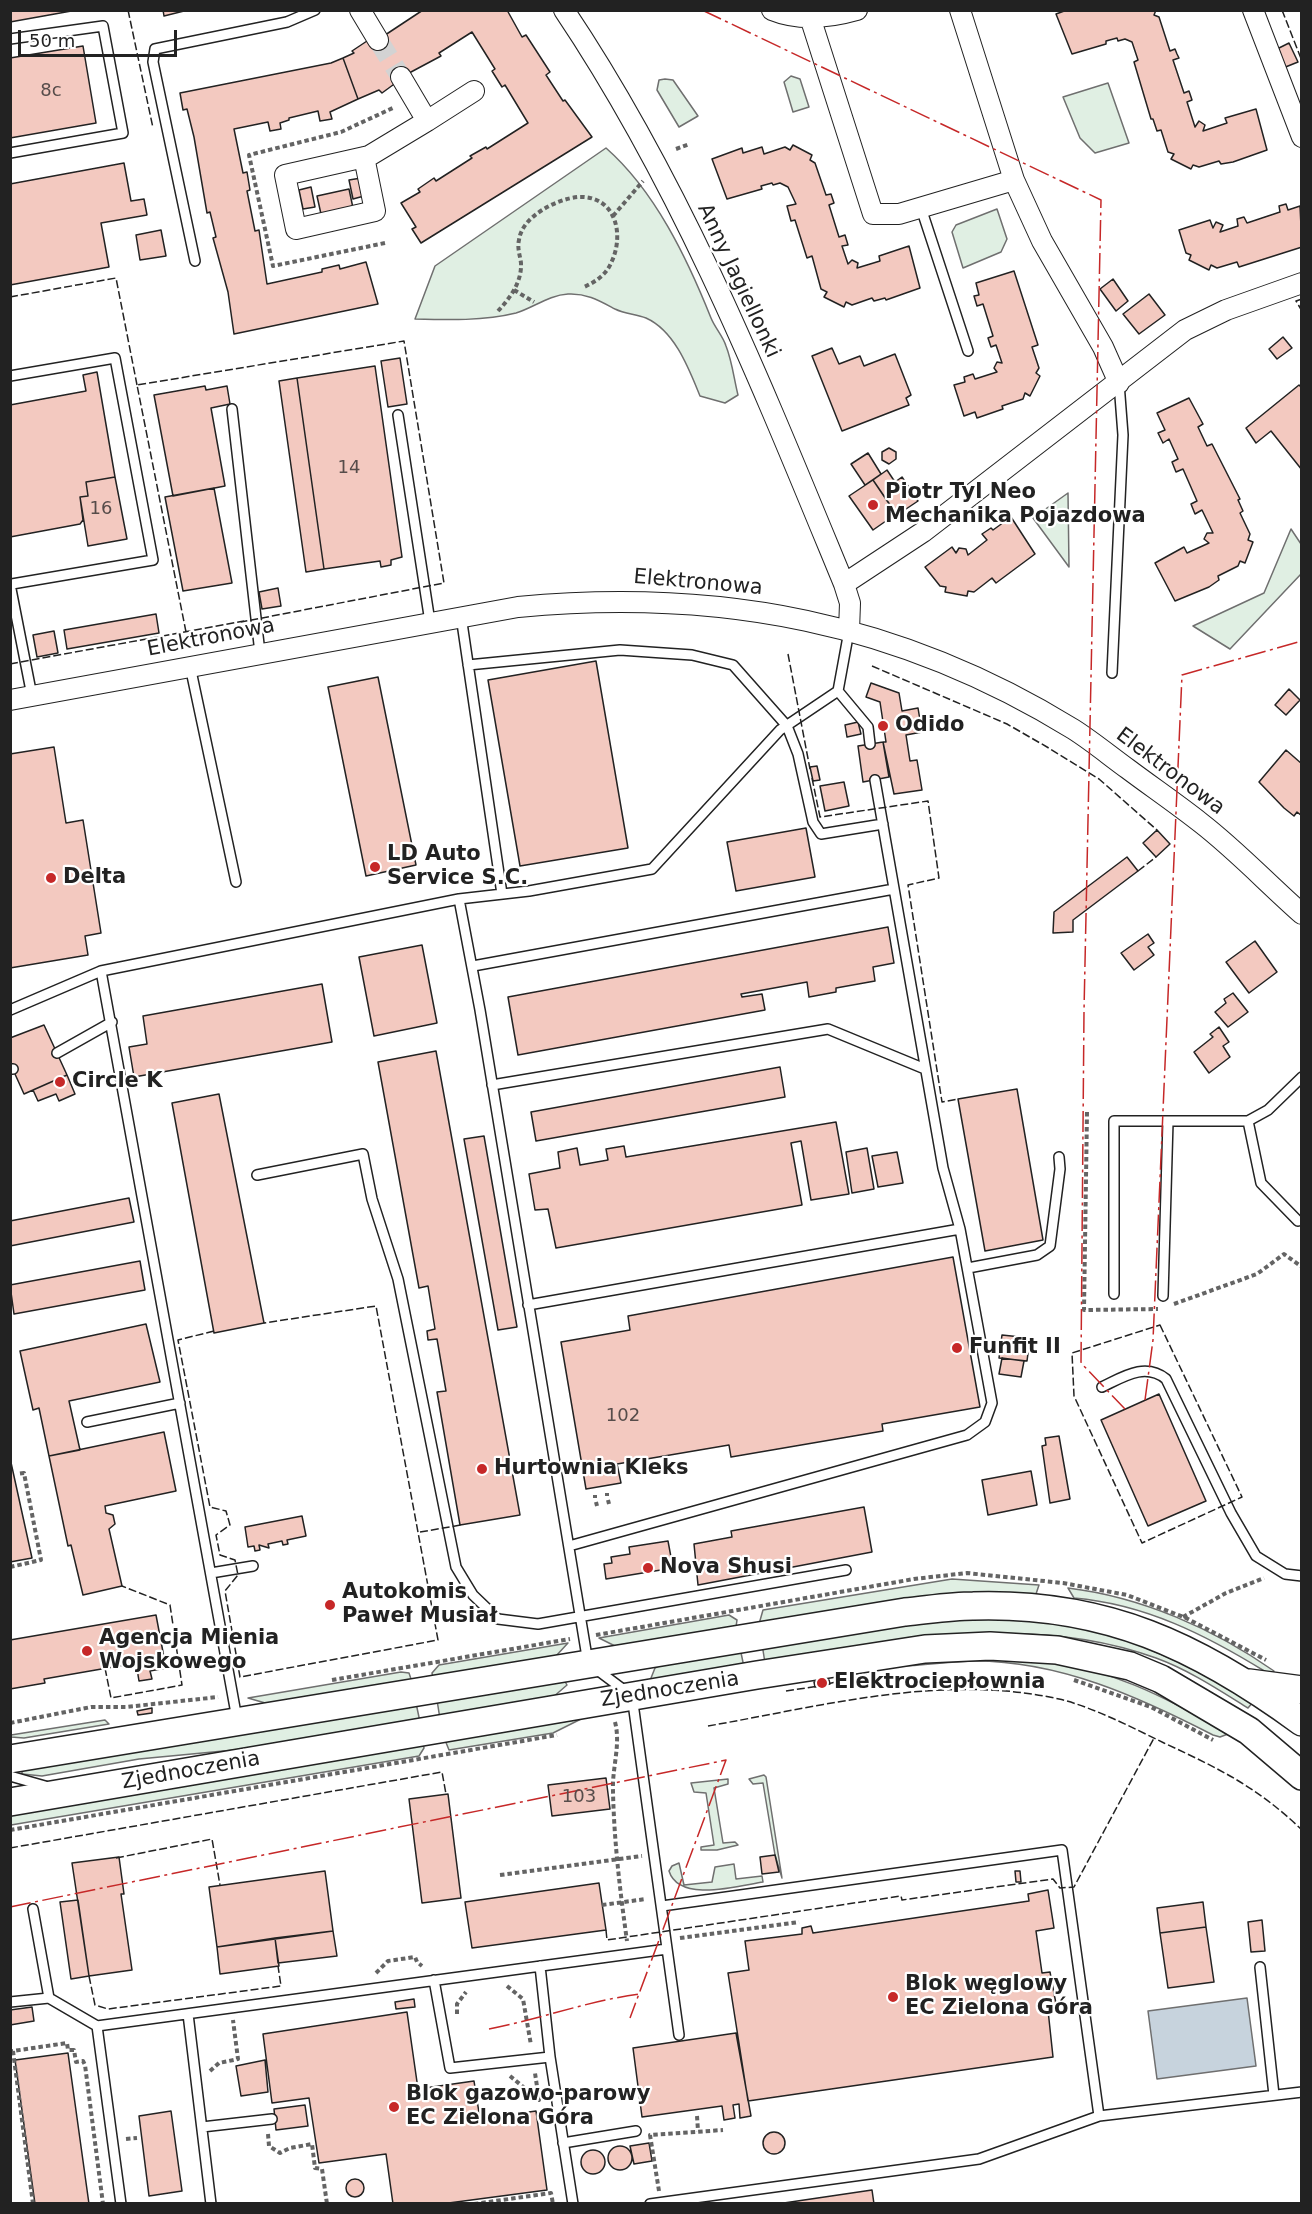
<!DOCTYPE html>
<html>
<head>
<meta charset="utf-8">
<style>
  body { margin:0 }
  #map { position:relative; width:1312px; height:2214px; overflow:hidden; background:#fff; font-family:"DejaVu Sans",sans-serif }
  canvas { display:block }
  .frame { position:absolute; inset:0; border:12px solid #222; pointer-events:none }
  .scale { position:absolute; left:18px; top:30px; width:159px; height:27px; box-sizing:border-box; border:3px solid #222; border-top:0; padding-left:8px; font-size:18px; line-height:21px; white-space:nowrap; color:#222; -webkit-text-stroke:4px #fff; paint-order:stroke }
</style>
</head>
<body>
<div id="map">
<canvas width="1312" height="2214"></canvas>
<div class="frame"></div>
<div class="scale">50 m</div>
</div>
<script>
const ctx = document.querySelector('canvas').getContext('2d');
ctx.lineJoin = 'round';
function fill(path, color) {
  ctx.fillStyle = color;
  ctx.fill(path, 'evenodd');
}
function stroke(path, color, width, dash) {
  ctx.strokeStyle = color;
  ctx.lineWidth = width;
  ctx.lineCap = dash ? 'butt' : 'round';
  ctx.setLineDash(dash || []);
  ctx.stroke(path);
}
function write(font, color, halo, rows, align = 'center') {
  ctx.font = font + ' "DejaVu Sans",sans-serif';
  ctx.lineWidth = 4.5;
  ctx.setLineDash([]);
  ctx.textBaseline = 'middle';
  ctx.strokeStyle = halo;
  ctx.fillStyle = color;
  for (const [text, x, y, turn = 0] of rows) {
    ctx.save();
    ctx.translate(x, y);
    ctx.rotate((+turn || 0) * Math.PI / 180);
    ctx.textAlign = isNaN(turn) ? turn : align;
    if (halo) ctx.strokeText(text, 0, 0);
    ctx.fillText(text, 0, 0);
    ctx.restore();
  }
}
const green = new Path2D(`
  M791,76l9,3 9,28 -16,5 -9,-30z
  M665,79l8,1 25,36 -19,11 -22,-37 2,-10z
  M1108,83l21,60 -34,10 -15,-15 -17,-41z
  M606,148c49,43 81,110 105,170 4,10 12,18 15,28 6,15 8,33 12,49l-13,8 -25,-7c-11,-27 -25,-65 -54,-78 -10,-4 -21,-4 -31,-9 -15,-8 -28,-16 -47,-15 -19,1 -35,14 -52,19 -32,8 -68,7 -101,6l20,-53z
  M997,209l10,30 -6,13 -38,16 -11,-36 4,-7z
  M1068,493l1,74 -36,-49z
  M1291,529l10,15v30l-71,75 -37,-23 71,-33z
  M952,1579l87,6 -3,9 -133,5 -144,25 4,-14z
  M1068,1588c74,9 146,41 206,83l-2,4 -6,-3c-60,-37 -121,-68 -192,-74z
  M729,1615l8,5 -1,7 -121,19 -16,-8z
  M983,1615c30,3 63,4 92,10 65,15 121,44 178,77l-5,6c-29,-18 -59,-38 -92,-50 -129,-47 -260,-16 -391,5l-3,-19z
  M568,1643l-13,14 -122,21 -1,-5 7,-8z
  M740,1648l4,19 -91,14 -2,-3 4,-10 10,-5z
  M930,1658c33,0 69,-4 102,0 76,10 132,37 196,76l-8,3 -7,-2c-74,-38 -153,-74 -238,-74 -28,0 -55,6 -83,5z
  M401,1672l8,1 3,9 -140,23 -24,-7z
  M563,1678l4,7 -15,13 -112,21 -3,-19z
  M416,1703l4,19 -144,24 -137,13 -97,17 -20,-2v-4z
  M581,1719l-28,14 -104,17 -4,-10z
  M105,1720l4,4 -85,14 -13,-1v-2z
  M423,1743l1,5 -5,8 -408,69v-11z
  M764,1775l2,2 16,101 -7,-23 -12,-72 -10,1 -4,-5z
  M728,1779v5l-14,4 9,55 12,-1 3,3 -21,5h-16v-3l13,-2 -8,-52 -12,-1 -3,-9z
  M679,1863l5,22 28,-3 3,-15 19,-3 2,15 26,-3 1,6c-25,4 -84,21 -94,-11l3,-5z`);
const water = new Path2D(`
  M1247,1998l9,68 -99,13 -9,-68z`);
const building = new Path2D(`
  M10,10h67l-67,12z
  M163,10h25l-24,6z
  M423,10h84l15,27 4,-2 24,37 -4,3 17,26 2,-1 27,37 -171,106 -9,-14 4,-2 -15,-24 19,-11 -2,-3 16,-11 2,3 36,-23 -2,-2 16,-9 1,2 41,-26 -23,-38 -3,2 -10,-16 3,-2 -23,-37 -33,21 2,3 -45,24 1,2 -15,11 -3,-3 -21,9 -15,-41 11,-5 -2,-2 18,-12 3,4z
  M1067,10h89l-2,5 5,2 11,34 5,-2 2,5 2,4 -6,2 11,33 5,-2 3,9 -5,2 8,25 4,-6 6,4 -2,6 24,-8 -2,-5 31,-9 11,41 -34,12 -12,2 -2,-3 -20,6 -6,-2 -2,4 -20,-10 3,-5 -6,-2 -7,-22 -4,1 -4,-12h-2l-17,-57 4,-2 -6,-18 -7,-3 -7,2 -1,-3 -11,3v3l-34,10 -16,-40z
  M1289,43l9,19 -15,6 -8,-18z
  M83,46l13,77 -86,15v-80z
  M343,58l15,41 -28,13 2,7 -12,2 -2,-10 -29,7v2l-9,3 1,6 -11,2 -2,-9 -34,7 9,44 4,-1 3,18 -3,1 8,40 4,-1 8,54 55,-12v-3l17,-4 1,4 26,-7 12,42 -144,30 -6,-42 -15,-54 3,-1 -6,-25 -3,1 -13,-76 -7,-28 -4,1 -3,-17 151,-30z
  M793,145l19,10 -2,5 5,3 11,32 5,-1 3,9 -5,2 10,32 6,-2 3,10 -6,1 6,18 4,-4 6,3 -1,5 23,-7 -1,-5 30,-10 11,42 -34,12 -1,-2 -11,3 -2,-3 -20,7 -6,-3 -2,5 -20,-10 3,-5 -6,-3 -9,-33 -5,2 -12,-38 -4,1 -4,-15 9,-2 -8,-17 -8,-4 -7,2 -1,-2 -11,3 1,3 -35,10 -15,-40 30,-11 1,5 19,-6 2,7 21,-7 5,3z
  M124,163l7,38 13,-2 3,16 -46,8 8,44 -99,18v-101z
  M361,178l3,18 -11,3 -4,-19z
  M311,187l4,20 -12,2 -4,-19z
  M349,189l4,19 -32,6 -4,-18z
  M1286,204l2,6 12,-4 2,41 -63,20 -2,-5 -20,6 -6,-3 -2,5 -20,-10 2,-5 -5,-2 -7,-23 31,-10 3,8 3,-6 7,3 -3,7 18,-6 -1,-7 7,-2 3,6 33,-11 -1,-6z
  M161,230l5,26 -26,4 -4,-25z
  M1014,271l24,74 -6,2 7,21 -3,5 4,3 -10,20 -5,-3 -2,6 -21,7 1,3 -26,9 -2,-6 -11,4 -10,-31 11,-3 -1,-5 9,-3 2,5 22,-7 -3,-4 3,-6 5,1 -6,-18 -5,2 -3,-9 5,-2 -10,-32 -6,2 -3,-10 5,-1 -3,-12z
  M1113,279l15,22 -12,10 -16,-22z
  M1149,294l16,21 -26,19 -16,-20z
  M1283,337l9,11 -15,11 -8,-10z
  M832,348l7,16 21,-8 4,10 31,-12 16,41 -5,3 3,7 -67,26 -30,-75z
  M400,358l7,46 -19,3 -7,-46z
  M375,366l27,191 -11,3v5l-10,2 -1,-6 -56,8 -27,-191z
  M97,372l18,105 -29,5 2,14 -8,1 3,23 -3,4 -70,13v-132l76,-14 -3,-16z
  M297,378l27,191 -18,3 -27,-191z
  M1299,385l3,3v82l-31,-39 -15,12 -10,-15z
  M205,386l1,4 21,-4 3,18 -19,4 14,78 -52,10 -19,-101z
  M1189,398l14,26 -5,3 9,19 5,-2 28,55 -2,1 5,11 -3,2 10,21 -2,6 5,2 -8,21 -5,-2 -2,5 -20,10 1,4 -10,7 -34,14 -20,-38 29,-16 3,6 22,-10 -5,-4 3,-6h6l-11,-23 -7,4 -4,-10 6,-3 -14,-32 -7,3 -4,-10 6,-3 -9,-20 -6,4 -5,-10 7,-3 -8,-17z
  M889,448l7,4v7l-7,5 -7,-4v-8z
  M868,453l13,21 -16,11 -14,-21z
  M887,470l8,12 7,-5 16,24 -21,14 -24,-35z
  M115,477l12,62 -39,7 -8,-49 8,-1 -2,-14z
  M873,480l23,34 -23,16 -24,-34z
  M214,488l18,95 -49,8 -18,-94z
  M1011,517l24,37 -39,29 -4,-5 -18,14 -6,-1 -1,5 -22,-4 1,-5 -6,-1 -15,-19 27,-20 4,6 3,-5 7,1 2,6 19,-15 -5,-6 9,-6 2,2z
  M278,588l3,18 -19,3 -3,-17z
  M156,614l3,19 -92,16 -3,-19z
  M54,631l4,22 -21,4 -4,-22z
  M596,661l32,187 -108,18 -32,-186z
  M378,677l38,188 -50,11 -38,-189z
  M871,683l28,10 3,18 16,-3 4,24 -16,3 4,26 7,-1 5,30 -28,4 -11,-52h3l-6,-40 -14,-5z
  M1289,689l11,11 -14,15 -11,-10z
  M858,722l3,12 -14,3 -2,-12z
  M883,742l6,35 -26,5 -5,-36z
  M54,747l12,76 17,-3 18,113 -16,3 3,19 -78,13v-214z
  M1286,750l16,14v52l-5,-4 -3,4 -10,-8 -25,-26z
  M817,766l3,14 -7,1 -3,-14z
  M844,782l5,24 -24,5 -5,-25z
  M806,828l9,49 -79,14 -9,-49z
  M1157,830l13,14 -14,13 -13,-14z
  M1127,857l11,14 -65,49v12l-20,1 1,-21z
  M888,927l6,36 -21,4 2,14 -39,7v4l-27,5 -2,-15 -66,12 1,3 20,-3 3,16 -247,45 -10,-58z
  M1148,934l6,9 -6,4 6,8 -20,15 -13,-17z
  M1255,941l22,31 -28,21 -23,-31z
  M422,945l15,78 -63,13 -15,-79z
  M322,984l10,58 -198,35 -5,-30 18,-3 -4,-28z
  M1233,993l15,19 -20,15 -13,-15 11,-9 -2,-4z
  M44,1025l23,50 -43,19 -14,-31v-25z
  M1219,1027l10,15 -6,4 7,11 -21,16 -15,-21 19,-15 -3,-3z
  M436,1051l84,464 -60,10 -23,-133 9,-1 -9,-52 -9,1 -1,-9 8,-2 -7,-43 -9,2 -41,-226z
  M780,1067l5,30 -249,44 -5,-29z
  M67,1075l8,19 -16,7 -3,-7 -18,7 -5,-11z
  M1017,1089l26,151 -58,11 -27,-152z
  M219,1094l45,229 -50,10 -42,-230z
  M836,1122l13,72 -38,6 -10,-59 -10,2 11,62 -246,43 -8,-39 -13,1 -6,-36 31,-6 -2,-16 19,-4 3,17 28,-5 -2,-11 18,-3 2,11z
  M484,1136l33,191 -19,3 -34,-191z
  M867,1148l7,41 -22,4 -6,-41z
  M897,1152l6,31 -25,4 -6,-31z
  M129,1198l5,24 -124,24v-25z
  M953,1257l27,150 -98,17 1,7 -152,26 -2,-12 -112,19 4,19 -35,6 -25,-147 69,-12 -2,-14z
  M140,1261l5,29 -131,24 -4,-29z
  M146,1324l14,58 -91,19 11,49 -31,6 -10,-48 -6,2 -13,-59z
  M1002,1335l28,3 -3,23 -28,-3z
  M1002,1358l22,3 -3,16 -22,-3z
  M1159,1394l47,107 -58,25 -47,-106z
  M164,1432l12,59 -71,15 1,7 7,2 2,9 -6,5 13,57 -39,9 -12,-50 -3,1 -19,-90z
  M1059,1436l11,63 -20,4 -8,-57 4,-1 -1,-7z
  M10,1458l22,100 -22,4z
  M1031,1471l6,34 -49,10 -6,-35z
  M864,1507l8,45 -174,33 -4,-41 38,-7 -1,-6z
  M302,1516l4,20 -19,4 1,4 -5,1 -1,-4 -14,3 1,4 -10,-3 1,5 -5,1 -1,-5 -6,1 -3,-20z
  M668,1541l5,27 -67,11 -2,-15 8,-1 -1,-6 19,-3 -1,-7z
  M156,1615l10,53 -16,3 2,8 -13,2 -3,-18 -92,16 1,4 -35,6v-49z
  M829,1680l1,4 -15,3 -1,-5z
  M152,1708v5l-14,2 -1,-4z
  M606,1778l4,31 -58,7 -4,-31z
  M448,1794l13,104 -39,5 -13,-104z
  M775,1855l4,17 -17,2 -2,-17z
  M119,1857l5,37h-3l11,76 -43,6 -17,-113z
  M325,1871l8,60 -116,16 -8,-60z
  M1015,1871h5l1,11h-5z
  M599,1883l7,47 -134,18 -7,-46z
  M1048,1890l6,38 -18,3 6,42 8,-1 7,37 -9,1 5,47 -305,44 -20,-128 21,-3 -4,-29 57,-7v-6l9,-2 2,7 216,-32 -1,-7z
  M78,1900l11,76 -18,3 -11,-77z
  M1203,1902l3,25 -46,6 -3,-25z
  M1262,1920l3,31 -14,1 -3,-30z
  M1206,1927l8,55 -46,6 -8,-55z
  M333,1931l4,25 -59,7 -3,-25z
  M275,1938l4,28 -59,8 -3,-27z
  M414,1999l1,8 -19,2 -1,-7z
  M32,2007l2,14 -24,4v-15z
  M407,2012l11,77 56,-8 6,38 56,-8 11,79 -106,14h-48l-7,-50 -67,9 -10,-65 -37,5 -9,-69z
  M736,2033l15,83 -11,2 -1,-14 -6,1 2,13 -11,2 -2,-14 -80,11 -9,-69z
  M68,2053l21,151h-54l-20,-144z
  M265,2060l3,32 -27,4 -5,-30z
  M305,2105l3,21 -32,4 -2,-21z
  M171,2111l11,80 -33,5 -10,-80z
  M763 2143a11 11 0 1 1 22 0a11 11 0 1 1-22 0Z
  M649,2143l3,18 -18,3 -4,-18z
  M608 2158a12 12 0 1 1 24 0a12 12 0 1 1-24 0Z
  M581 2162a12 12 0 1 1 24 0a12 12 0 1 1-24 0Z
  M346 2188a9 9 0 1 1 18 0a9 9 0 1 1-18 0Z
  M872,2190l2,14h-97z`);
const minorTunnel = new Path2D(`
  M378,40l23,37`);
const path = new Path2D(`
  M676,149l14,-5
  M613,216l30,-35
  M385,243l-112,23 -24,-111 92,-23 54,-25
  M514,290l20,12
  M498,311c12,-13 24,-29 23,-48 -1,-8 -4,-15 -2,-23 3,-24 38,-41 59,-43 38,-2 47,38 33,66 -5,12 -16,19 -27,24
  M1087,1112l-3,198 74,-1
  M1174,1304l83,-30 27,-20 18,13
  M607,1493v3
  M595,1495v3
  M608,1500l1,4
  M596,1502l1,4
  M10,1567l31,-7 -17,-87 -7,1
  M1183,1617l43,-24 38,-15
  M596,1635l318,-56 53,-6 96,10 64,12 59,23 80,42
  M332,1680l238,-41
  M1074,1680l77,27 62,33
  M615,1722c6,23 -3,45 -2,69 1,50 7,100 14,150
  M10,1723l81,-16h35l92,-10
  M10,1830l547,-95
  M500,1875l142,-19
  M602,1905l44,-6
  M680,1938l119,-16
  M376,1973l12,-12 27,-4 2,5 5,4
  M507,1986l16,13 8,46
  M457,2014v-10l9,-12
  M210,2071l9,-8 19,-4 -5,-39
  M510,2076l29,24 -4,-27
  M697,2116l1,15
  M268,2134l1,12 11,7 10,-5 22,-4 3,24 7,1 5,35
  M126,2139l11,-1
  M659,2191l-9,-56 73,-5
  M33,2204l-20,-153 54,-8 1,7h6l2,12 7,-1 2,4 18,139
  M474,2204l77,-11 2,11`);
const service = new Path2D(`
  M10,39l93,-13 20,107 -113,20
  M921,208l47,143
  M195,261l-42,-199 2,-13 132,-27 28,-12
  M10,376l105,-18 38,202 -141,24
  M232,409l28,244
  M398,415l32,207
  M10,584l22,112
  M461,616l41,278
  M468,665l152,-15 72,5 41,10 54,61 11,28 15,68 8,12 62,-10
  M190,666l46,216
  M1112,673l11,-238 -4,-52
  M838,691l30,36 2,17
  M459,899l70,-8 123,-22 128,-139 58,-39 11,-60
  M473,966l421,-77
  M101,971l136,748
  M10,1010l91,-39 358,-72 21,111 108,653 44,33 47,339
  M57,1053l55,-31
  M10,1069h3
  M492,1085l336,-56 97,40
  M1248,1121l13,62 37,38
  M257,1175l106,-21 9,45 26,80 58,288 17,28 25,24 40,5 308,-54
  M968,1268l69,-13 13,-9 10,-77 -1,-12
  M1114,1294v-173h134l20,-11 34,-33
  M1163,1296l5,-175
  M528,1305l432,-76
  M1102,1387c21,-10 43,-25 64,-8l65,134 25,43 29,18 17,2
  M87,1422l93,-19
  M569,1546l398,-111 18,-13 7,-19 -32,-174 -17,-61 -68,-388
  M211,1573l42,-7
  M10,1776l35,10
  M662,1906l400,-56 37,266 203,-24
  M33,1909l16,89
  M1260,1967l14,128
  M434,1980l16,88 100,-11 -10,-91
  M10,2002l39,-4 48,28
  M188,2014l23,190
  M550,2057l23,147
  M202,2127l70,-8
  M563,2143l73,-12
  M121,2204l-24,-178 570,-77
  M650,2204l329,-45 120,-43`);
const minor = new Path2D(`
  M360,10l18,30
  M564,10c119,177 199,378 280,574l6,19 -1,28
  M772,10c27,11 57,8 85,0
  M960,10l54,170 28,61 61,106 16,36
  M1253,10l49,127
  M810,17l63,197h26l115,-34
  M401,77l26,44 47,-30
  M364,157l11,54 -79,18 -11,-54 84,-19 58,-35
  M844,584l79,-52 262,-202 41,-20 76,-27
  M10,700l508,-93c202,-19 381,15 555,122 19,12 37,27 55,40 24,18 49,35 73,54 35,27 67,61 101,91`);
const secondary = new Path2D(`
  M1249,1683l53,7
  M10,1759l895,-147c22,-2 45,-6 68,-6 132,-4 225,40 329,116
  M10,1802l747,-127 168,-26 65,-3 67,4 73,16 31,13 88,52 53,45`);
const fence = new Path2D(`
  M128,10l25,118
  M1282,10l20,51
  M10,297l106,-19 21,107
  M1302,299l-6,2 6,10
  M186,632l-49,-247 267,-44 40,242 -203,39
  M788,654l22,115
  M10,664l234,-43
  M872,666l135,58 40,23 52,32 58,51
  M812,778l8,39 108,-16 11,77 -31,7 34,217 16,-3
  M1138,871l18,-14
  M1160,1325l82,172 -100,46 -68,-147 -2,-43z
  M214,1331l-36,9 32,167 16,4 4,14 -14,10 4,20 15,5 3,15 -13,16 15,86 198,-37 -62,-334 -112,17
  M420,1532l41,-7
  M105,1668l6,30 71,-13 -12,-80 -48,-19
  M827,1684l47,-10
  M786,1691l33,-5
  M708,1726c115,-20 234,-53 351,-27 34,8 74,29 105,44 56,26 93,44 138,87
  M10,1848l432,-76 4,22
  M116,1858l96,-19 8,46
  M606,1930l1,10 294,-44 1,4 151,-21 7,9 14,-1 80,-149
  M89,1976l6,29 13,4 173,-23 -3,-20`);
const power = new Path2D(`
  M702,10l399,190 -17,811 -3,352 44,46
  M1145,1400l8,-60 29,-665 120,-34
  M10,1907l716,-147 -96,258
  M489,2029c51,-10 99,-28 150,-35`);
const markers = [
  [873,505,6,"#c62828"],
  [883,726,6,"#c62828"],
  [375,867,6,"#c62828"],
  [51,878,6,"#c62828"],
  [60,1082,6,"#c62828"],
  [957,1348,6,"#c62828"],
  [482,1469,6,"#c62828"],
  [648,1568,6,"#c62828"],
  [330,1605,6,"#c62828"],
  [87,1651,6,"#c62828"],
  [822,1683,6,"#c62828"],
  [893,1997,6,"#c62828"],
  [394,2107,6,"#c62828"]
];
const numberNames = [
  ["8c",51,91],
  ["14",349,468],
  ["16",101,509],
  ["102",623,1416],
  ["103",579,1797]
];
const streetNames = [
  ["Anny Jagiellonki",738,281,65],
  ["Elektronowa",698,583,5],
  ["Elektronowa",211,638,-11],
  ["Elektronowa",1170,772,37],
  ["Zjednoczenia",670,1690,-9],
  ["Zjednoczenia",191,1771,-10]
];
const poiNames = [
  ["Piotr Tyl Neo",885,493],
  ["Mechanika Pojazdowa",885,517],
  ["Odido",895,726],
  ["LD Auto",387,855],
  ["Service S.C.",387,879],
  ["Delta",63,878],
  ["Circle K",72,1082],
  ["Funfit II",969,1348],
  ["Hurtownia Kleks",494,1469],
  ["Nova Shusi",660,1568],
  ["Autokomis",342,1593],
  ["Paweł Musiał",342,1617],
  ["Agencja Mienia",99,1639],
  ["Wojskowego",99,1663],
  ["Elektrociepłownia",834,1683],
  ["Blok węglowy",905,1985],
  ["EC Zielona Góra",905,2009],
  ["Blok gazowo-parowy",406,2095],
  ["EC Zielona Góra",406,2119]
];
fill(green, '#e0efe3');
stroke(green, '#6f6f6f', 1.5);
fill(water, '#c7d3dd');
stroke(water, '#6f6f6f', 1.5);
fill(building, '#f3c9c0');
stroke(building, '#222', 1.5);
stroke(minorTunnel, '#d3d3d3', 20, [20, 10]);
stroke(service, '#222', 12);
stroke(minor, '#222', 22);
stroke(secondary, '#222', 30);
stroke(path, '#646464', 4, [4.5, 3]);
stroke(service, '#fff', 9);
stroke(minor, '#fff', 20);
stroke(secondary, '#fff', 27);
stroke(fence, '#222', 1.5, [8, 3]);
stroke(power, '#c62828', 1.5, [21, 4.5, 3, 4.5]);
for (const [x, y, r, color] of markers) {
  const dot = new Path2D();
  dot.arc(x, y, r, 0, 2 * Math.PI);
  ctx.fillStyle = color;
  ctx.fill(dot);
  stroke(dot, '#fff', 2);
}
write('18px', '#564c4a', null, numberNames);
write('21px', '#222', '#fff', streetNames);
write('bold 21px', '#222', '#fff', poiNames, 'left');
</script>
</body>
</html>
